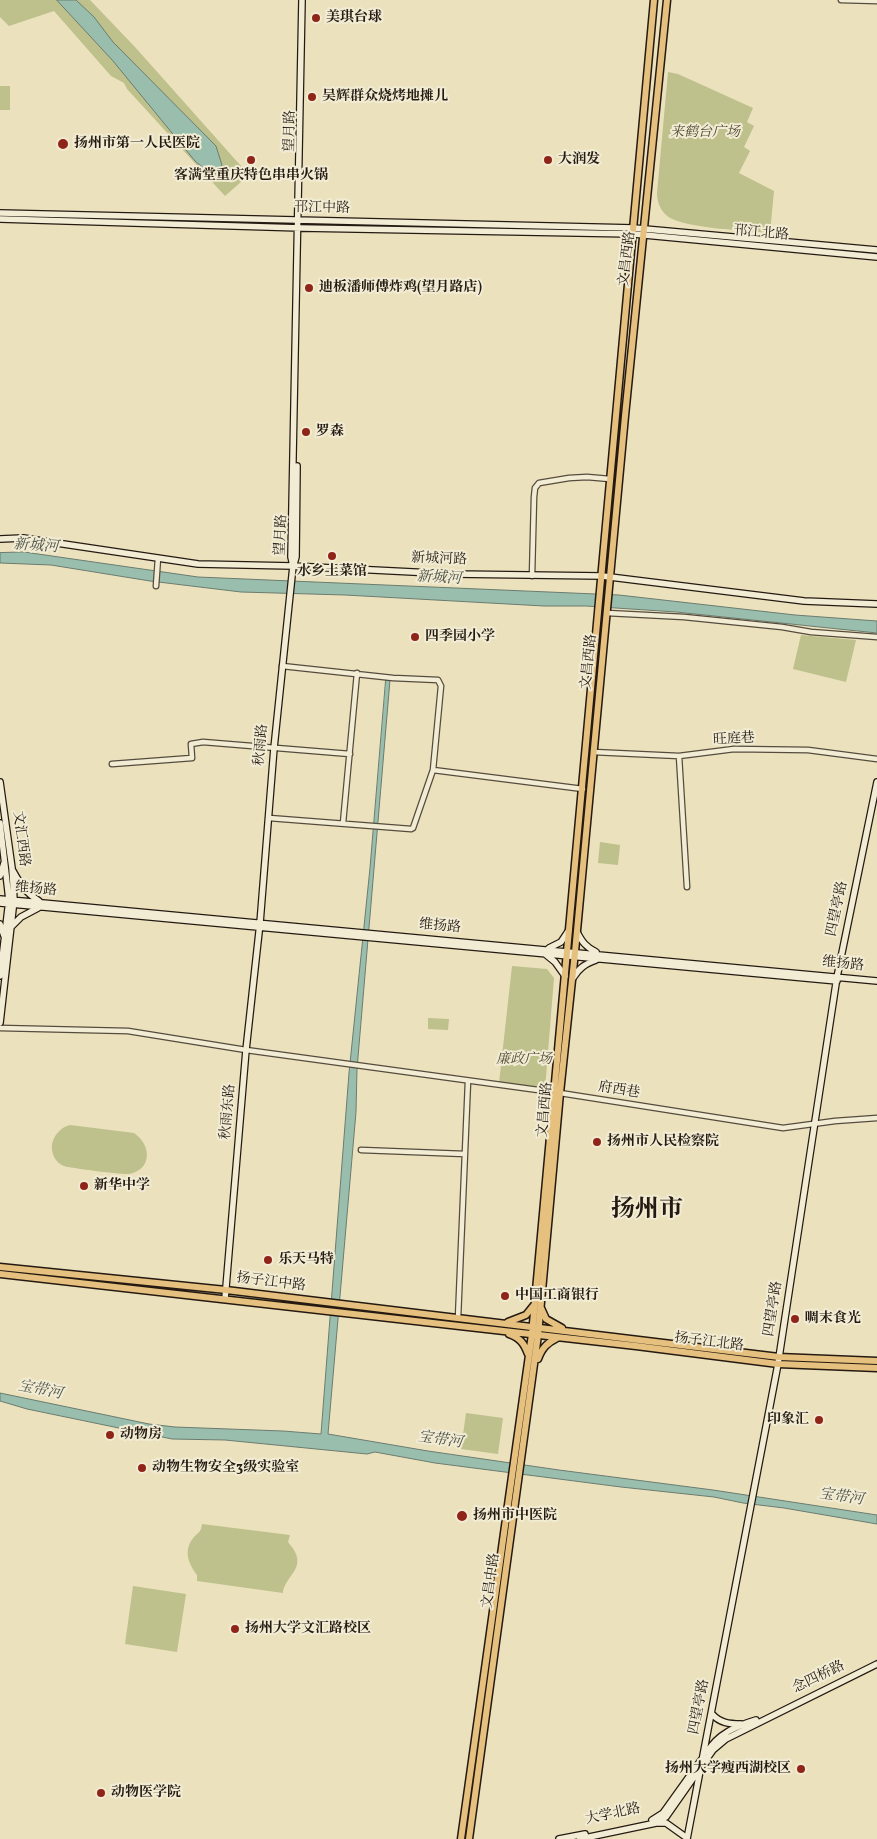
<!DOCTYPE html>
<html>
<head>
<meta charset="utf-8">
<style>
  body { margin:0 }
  canvas { display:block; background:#ebe1bd }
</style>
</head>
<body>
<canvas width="877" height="1839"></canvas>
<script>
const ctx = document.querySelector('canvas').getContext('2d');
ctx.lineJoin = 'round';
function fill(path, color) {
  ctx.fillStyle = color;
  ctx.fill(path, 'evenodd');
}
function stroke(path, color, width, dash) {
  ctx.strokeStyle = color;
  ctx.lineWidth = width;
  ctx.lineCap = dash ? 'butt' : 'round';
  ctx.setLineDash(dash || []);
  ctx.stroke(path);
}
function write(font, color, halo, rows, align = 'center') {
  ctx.font = font + ' Vollkorn,"Noto Serif SC",serif';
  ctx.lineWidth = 4;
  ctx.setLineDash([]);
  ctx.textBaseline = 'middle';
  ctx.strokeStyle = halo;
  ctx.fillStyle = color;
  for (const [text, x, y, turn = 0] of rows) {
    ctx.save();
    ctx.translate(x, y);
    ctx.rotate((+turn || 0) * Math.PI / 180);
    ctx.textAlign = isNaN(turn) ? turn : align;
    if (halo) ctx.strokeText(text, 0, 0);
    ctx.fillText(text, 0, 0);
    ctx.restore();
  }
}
const green = new Path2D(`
  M0,0h90l45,47 114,128 -24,21 -98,-107 -3,-6 -13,-7 -57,-65 -45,15 -9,-9z
  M668,72l10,2 75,34 -6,14 7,4 -10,21 6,4 -11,22 35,18 -4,42c-26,-3 -75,-4 -98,-14 -10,-5 -15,-15 -15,-26z
  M0,86h10v24h-10z
  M801,635l55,5 -10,42 -53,-13z
  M600,842l20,3 -2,20 -20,-2z
  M512,966l35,3 7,9 -9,111 -46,-6z
  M428,1018l21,1 -1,11 -20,-1z
  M70,1125l64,8c18,12 18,37 -5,41 -5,1 -59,-6 -65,-8 -9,-3 -13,-13 -12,-22 2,-9 9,-17 18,-19z
  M466,1413l37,5 -5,36 -37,-5z
  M202,1524l88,11 -2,7c23,26 -3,32 -5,51l-86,-12v-6c-9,-12 -14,-25 -3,-38 5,-5 7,-5 8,-13z
  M133,1586l53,8 -9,58 -52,-8z`);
const water = new Path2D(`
  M57,0h19l18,17 19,25 103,104 6,19 -9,11 -18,-15 -82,-100z
  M24,552l174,25 421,18 176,20 82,6v12l-201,-21 -90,-6h-42l-199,-11 -104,-3 -91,-11 -99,-16 -51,-2v-10z
  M386,680h4l-33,389 -1,43 -28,322 100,17 131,19 154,20 164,25v9l-93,-16 -41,-5 -29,-6 -93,-10 -186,-24 -60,-11 -8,2 -142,-14 -53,-1 -145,-30 -27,-8v-8l149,31 26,3 108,4 38,3 28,-361 21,-205z`);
const street = new Path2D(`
  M841,0l36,1
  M532,576l2,-79 1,-9 4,-5 30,-5 18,-1 23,2
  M156,586l2,-28
  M607,613l77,4 98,10 29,5 66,5
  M593,752l86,4 55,-7 74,1 69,9
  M679,756l8,131
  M112,764l80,-6 -1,-14 12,-2 147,12
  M433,770l150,19
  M269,818l142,11 2,-1 20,-58 8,-84 -3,-6 -45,-2 -111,-12
  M343,823l14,-150
  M0,1028l128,3 118,19 314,43 223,35 52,-7 42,-3
  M361,1150l104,4
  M458,1318l10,-237`);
const secondary = new Path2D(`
  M0,213l634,15 243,22
  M0,219l301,9 333,6 243,23
  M0,539l23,-1 175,26 95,2 160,8 149,2 202,25 73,3
  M294,564l2,-7 1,-91
  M0,782l12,86 2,32 -14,123
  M0,823l9,77 -9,76
  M13,871c7,13 13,22 26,30
  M0,876l4,-13
  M0,899l877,82
  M0,903l837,78
  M0,924l4,12
  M11,927l10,-10 17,-9
  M577,932c5,10 9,15 19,20
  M549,948l12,-6 8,-12
  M544,953l11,9 10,14
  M573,978c6,-10 12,-14 23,-18
  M225,1299l21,-249 14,-127 14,-175 19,-182 -2,-9 11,-557
  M712,1714c8,9 17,10 29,10
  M707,1752c11,-18 29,-26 49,-32
  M652,1820l11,-7 38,-53
  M656,1823h10l21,15
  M559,1839l26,-5
  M580,1839l76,-16 10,-6 47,-67 13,-11 151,-75
  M687,1839l91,-475 59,-387 40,-195`);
const primary = new Path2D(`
  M0,1267l226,23 553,67 98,4
  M0,1274l636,72 142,18 99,4
  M541,1308l5,11 16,9
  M508,1322l18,-7 8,-10
  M509,1334c11,4 15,9 19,20
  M538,1359c4,-11 9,-16 19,-21
  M461,1839l71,-505 122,-1334
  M469,1839l69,-504 22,-242 15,-141 50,-536 42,-416`);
const markers = [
  [316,18,5,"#8f2418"],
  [312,97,5,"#8f2418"],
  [63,144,6,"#8f2418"],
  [251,160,5,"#8f2418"],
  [548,160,5,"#8f2418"],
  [309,288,5,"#8f2418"],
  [306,432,5,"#8f2418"],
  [332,556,5,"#8f2418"],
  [415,637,5,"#8f2418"],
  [597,1142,5,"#8f2418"],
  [84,1186,5,"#8f2418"],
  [268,1260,5,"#8f2418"],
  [505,1296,5,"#8f2418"],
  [795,1319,5,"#8f2418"],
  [819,1420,5,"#8f2418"],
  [110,1435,5,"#8f2418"],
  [142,1468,5,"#8f2418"],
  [462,1516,6,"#8f2418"],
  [235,1629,5,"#8f2418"],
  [801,1769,5,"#8f2418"],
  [101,1793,5,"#8f2418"]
];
const poiNames = [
  ["美琪台球",326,18],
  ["吴辉群众烧烤地摊儿",322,97],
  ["扬州市第一人民医院",74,144],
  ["大润发",558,160],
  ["客满堂重庆特色串串火锅",251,176,"center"],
  ["迪板潘师傅炸鸡(望月路店)",319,288],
  ["罗森",316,432],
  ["水乡土菜馆",332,572,"center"],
  ["四季园小学",425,637],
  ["扬州市人民检察院",607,1142],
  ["新华中学",94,1186],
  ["乐天马特",278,1260],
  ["中国工商银行",515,1296],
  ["啁末食光",805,1319],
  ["印象汇",809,1420,"right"],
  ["动物房",120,1435],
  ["动物生物安全3级实验室",152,1468],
  ["扬州市中医院",473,1516],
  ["扬州大学文汇路校区",245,1629],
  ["扬州大学瘦西湖校区",791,1769,"right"],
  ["动物医学院",111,1793]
];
const streetNames = [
  ["望月路",291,131,-89],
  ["邗江中路",322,209,1],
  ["邗江北路",761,234,5],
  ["文昌西路",628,259,-83],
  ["望月路",282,535,-87],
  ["新城河路",439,560,2],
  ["文昌西路",590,662,-84],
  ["旺庭巷",734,740,-3],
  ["秋雨路",262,745,-85],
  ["文汇西路",20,839,83],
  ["维扬路",36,890,5],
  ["四望亭路",838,909,-78],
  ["维扬路",440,927,5],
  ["维扬路",843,965,6],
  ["府西巷",619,1091,9],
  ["文昌西路",546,1110,-85],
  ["秋雨东路",229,1112,-85],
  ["扬子江中路",271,1283,7],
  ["四望亭路",774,1309,-81],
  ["扬子江北路",709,1343,7],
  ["文昌中路",492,1581,-82],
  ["念四桥路",819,1678,-26],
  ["四望亭路",700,1707,-79],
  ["大学北路",613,1815,-12]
];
const parkNames = [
  ["来鹤台广场",705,133],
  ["廉政广场",524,1060]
];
const waterNames = [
  ["新城河",36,547,4],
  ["新城河",439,579,3],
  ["宝带河",40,1391,11],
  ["宝带河",440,1441,8],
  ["宝带河",841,1498,8]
];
const townNames = [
  ["扬州市",647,1212]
];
fill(green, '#bec18c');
fill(water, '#99bead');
stroke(water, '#6b7c6f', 1);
stroke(street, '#564c3d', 7);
stroke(secondary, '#251a12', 8);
stroke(primary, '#251a12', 9);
stroke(street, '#f2ecd4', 4.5);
stroke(secondary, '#f2ecd4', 5.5);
stroke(primary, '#e6c07e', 6);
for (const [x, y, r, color] of markers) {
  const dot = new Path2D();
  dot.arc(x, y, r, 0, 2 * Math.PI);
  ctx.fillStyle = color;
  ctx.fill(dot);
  stroke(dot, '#f2ecd4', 2);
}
write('bold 14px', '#251a12', '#f2ecd4', poiNames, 'left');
write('14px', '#251a12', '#f2ecd4', streetNames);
write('italic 14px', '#534c37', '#f2ecd4', parkNames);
write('italic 15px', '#4e5348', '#f2ecd4', waterNames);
write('bold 24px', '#251a12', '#f2ecd4', townNames);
</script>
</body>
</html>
